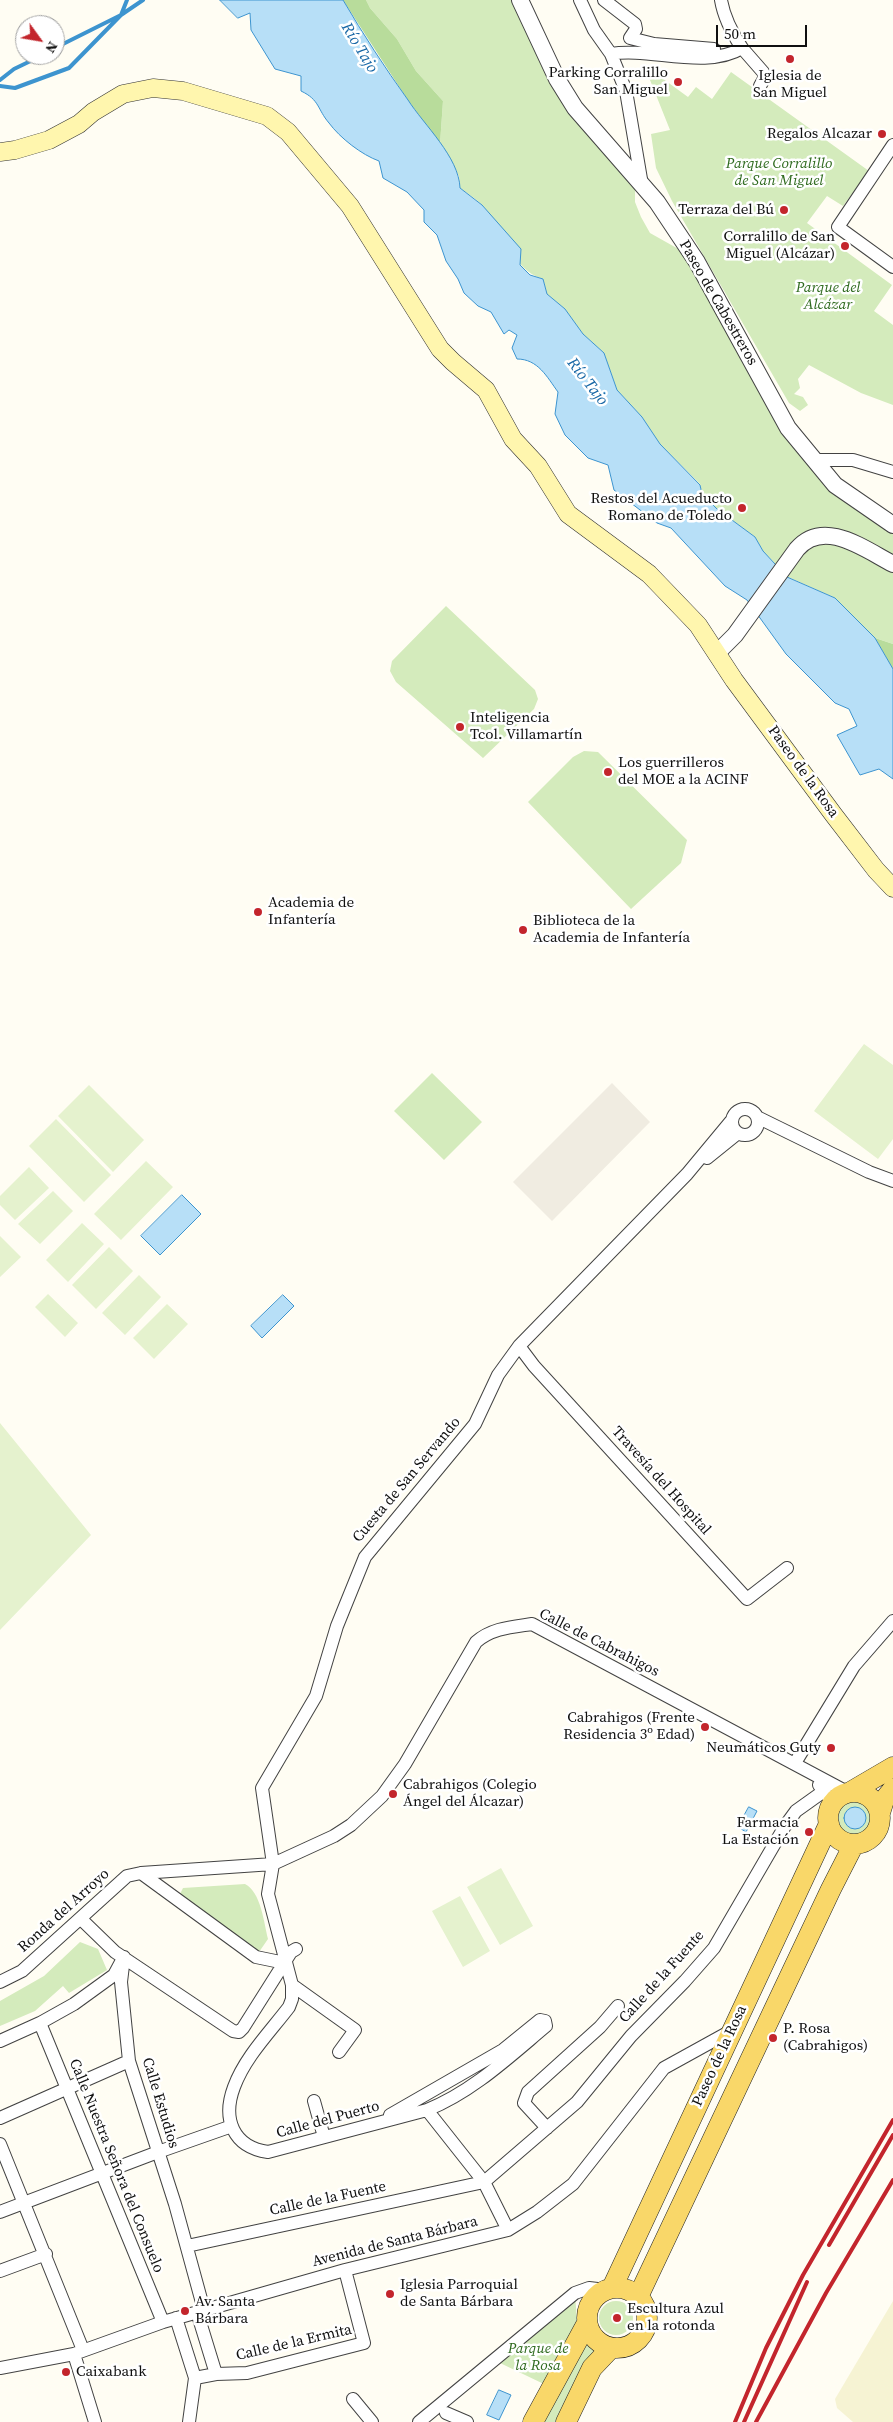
<!DOCTYPE html>
<html>
<head>
<meta charset="utf-8">
<style>
  body { margin:0 }
  #map { position:relative; width:893px; height:2422px; overflow:hidden; background:#fffdf3; font-family:"Source Serif 4",serif }
  canvas { display:block }
  .north { position:absolute; left:15px; top:15px; width:50px; height:50px; box-sizing:border-box; background:#fff; border:1px solid #9f9f9f; border-radius:50%; rotate:122deg; font-size:14px; font-weight:700; line-height:20px; text-align:center; color:#101010 }
  .north::after { content:''; display:block; margin:auto; width:18px; height:22px; background:#c3252c; clip-path:polygon(50% 0,100% 100%,50% 72%,0 100%) }
  .scale { position:absolute; left:716px; top:25px; width:91px; height:22px; box-sizing:border-box; border:2px solid #101010; border-top:0; padding-left:6px; font-size:15px; line-height:18px; white-space:nowrap; color:#101010; -webkit-text-stroke:4px #fff; paint-order:stroke }
</style>
</head>
<body>
<div id="map">
<canvas width="893" height="2422"></canvas>
<div class="north">N</div>
<div class="scale">50 m</div>
</div>
<script>
const ctx = document.querySelector('canvas').getContext('2d');
ctx.lineJoin = 'round';
function fill(path, color) {
  ctx.fillStyle = color;
  ctx.fill(path, 'evenodd');
}
function stroke(path, color, width, dash) {
  ctx.strokeStyle = color;
  ctx.lineWidth = width;
  ctx.lineCap = dash ? 'butt' : 'round';
  ctx.setLineDash(dash || []);
  ctx.stroke(path);
}
function write(font, color, halo, rows, align = 'center') {
  ctx.font = font + ' "Source Serif 4",serif';
  ctx.lineWidth = 5;
  ctx.setLineDash([]);
  ctx.textBaseline = 'middle';
  ctx.strokeStyle = halo;
  ctx.fillStyle = color;
  for (const [text, x, y, turn = 0] of rows) {
    ctx.save();
    ctx.translate(x, y);
    ctx.rotate((+turn || 0) * Math.PI / 180);
    ctx.textAlign = isNaN(turn) ? turn : align;
    if (halo) ctx.strokeText(text, 0, 0);
    ctx.fillText(text, 0, 0);
    ctx.restore();
  }
}
const farmland = new Path2D(`
  M893,2301v121h-40l-16,-14 -2,-9z`);
const green = new Path2D(`
  M366,0h147l122,188v14l6,15 9,16 32,18 102,184 42,49 67,48v112l-18,-6 -40,-40 -47,-21 -25,-26 -8,-14 -38,-28 -15,-15 -2,-10 -40,-40 -18,-27 -25,-27 -13,-37 -21,-19 -18,-25 -18,-15 -4,-15c-33,-10 -39,-50 -61,-74 -6,-6 -15,-12 -22,-17l-1,-12 -19,-32 3,-43 -27,-30 -19,-32 -27,-31z
  M644,65l44,32 8,-10 16,12 19,-27 138,99 -26,35 -16,-10 -20,27 85,62 -18,26 19,14v80l-32,-12 -52,-28 -11,14 2,9 -6,6 9,3 5,8 -8,6 -11,-8 -117,-202 -16,-33 -5,-34 19,-4z
  M446,606l89,84 3,9 -4,10 -51,49 -87,-76 -6,-11 2,-10z
  M584,751l14,1 89,88 -6,23 -50,46 -103,-107 45,-45z
  M432,1073l50,49 -38,38 -50,-49z
  M838 1818a17 17 0 1 1 34 0a17 17 0 1 1-34 0Z
  M245,1884c16,8 19,39 23,55l-9,13 -79,-58 3,-6z
  M80,1942l18,7 9,21 -38,23 -6,-7 -28,25 -35,15v-25l44,-25z
  M575,2293l2,29 -29,64 -48,-23z
  M599 2318a17 17 0 1 1 34 0a17 17 0 1 1-34 0Z
  M584,2339l16,14 -37,69h-25z`);
const forest = new Path2D(`
  M343,0h23l4,8 27,31 19,32 27,30 -3,43 -31,-42z
  M875,638l18,6v25z`);
const pitch = new Path2D(`
  M864,1044l29,21v74l-15,20 -64,-48z
  M89,1085l55,55 -31,32 -55,-56z
  M56,1119l55,56 -27,27 -55,-56z
  M146,1161l27,26 -52,53 -27,-26z
  M29,1167l20,21 -34,32 -15,-15v-9z
  M53,1191l20,20 -33,33 -22,-20z
  M82,1223l22,21 -36,38 -22,-22z
  M0,1236l21,21 -21,20z
  M109,1247l24,24 -37,38 -24,-24z
  M139,1275l22,22 -36,38 -23,-22z
  M48,1294l30,29 -13,14 -30,-30z
  M167,1304l21,20 -34,35 -21,-21z
  M0,1423l91,112 -91,95z
  M501,1868l32,58 -33,19 -33,-58z
  M460,1896l30,55 -27,16 -31,-56z`);
const plaza = new Path2D(`
  M612,1083l38,39 -98,99 -39,-39z`);
const water = new Path2D(`
  M220,0h123c20,34 42,68 65,100 16,25 51,57 52,88l22,17 39,44 -1,16 10,10 13,4 4,15 18,15 18,25 21,19 13,37 25,27 18,27 40,41 2,9 15,15 38,28 8,14 24,26 48,21 40,40 18,31v110l-14,-10 -19,6 -23,-40 20,-9 -8,-17 -14,-6 -49,-49 -39,-54 -22,-14 -54,-58 -14,-5 -43,-33 -6,-25 -20,-7 -23,-23 -10,-21 3,-22c-11,-15 -20,-33 -41,-33l-5,-11 5,-13 -8,-5 -5,4 -13,-22 -13,-6 -14,-13 -6,-14 -12,-18 -9,-26 -13,-13v-12l-17,-18 -24,-14 -4,-17c-17,-6 -39,-23 -50,-38 -12,-14 -9,-23 -28,-32v-15l-26,-7 -24,-39 -1,-17 -12,5z
  M182,1195l19,19 -41,41 -19,-19z
  M283,1295l11,11 -32,32 -11,-12z
  M749,1807l8,4 -11,21 -8,-5z
  M844 1818a11 11 0 1 1 22 0a11 11 0 1 1-22 0Z
  M499,2390l12,5 -12,25 -12,-5z`);
const stream = new Path2D(`
  M55,48l66,-33 6,-15
  M0,80l14,-11 29,-14
  M0,86l15,2 54,-20 52,-53 22,-15`);
const minor = new Path2D(`
  M580,0l14,30 17,24 15,37 16,94
  M604,0l31,24 1,5 -6,9 24,6 60,5
  M721,0c3,18 11,33 21,48
  M611,54c38,-7 95,16 131,-6l21,24 2,5 -5,9
  M893,145l-55,82 55,40
  M814,460h39l40,12
  M732 1122a13 13 0 1 1 26 0a13 13 0 1 1-26 0Z
  M757,1117l112,55 24,9
  M707,1158l31,-25
  M519,1346l15,20 213,233 40,-31
  M795,1763l59,-97 39,-45
  M819,1785l14,18
  M141,1873l115,84 29,6
  M81,1919l34,33 118,79 6,1 4,-4 48,-76 5,-3
  M124,1957l-3,25 8,79 46,143 29,106
  M0,1982l22,-11 105,-95 14,-3 132,-9 61,-28 17,-11 31,-29 23,-32 71,-122c16,-14 36,-15 56,-18l315,168
  M292,1985l63,45 -16,22
  M40,2023l123,299
  M0,2041l40,-18 34,-19 40,-29 7,-13
  M314,2101l10,36
  M390,2115l113,-65 37,-30 5,1 1,5c-37,31 -74,66 -119,84
  M0,2118l129,-57
  M547,2128l-23,-25 4,-11 72,-65 18,-21
  M0,2144l83,206
  M0,2212l158,-60 74,-26
  M508,2230l-24,-48 -57,-72 -159,42c-35,-5 -46,-33 -34,-65 11,-30 36,-55 55,-80l3,-8v-14l-24,-91 5,-30 -11,-76 54,-92 21,-70 28,-69 110,-133 23,-49 21,-29 168,-172 44,-53
  M187,2246l297,-64 93,-80 54,-66 54,-55 29,-33 71,-122 11,-15 28,-20
  M0,2271l46,-17
  M176,2318l19,60 -6,44
  M74,2354l21,68
  M0,2368l74,-14 89,-32 182,-52 163,-40 29,-18 36,-28 91,-116 67,-37
  M216,2374l31,-1 117,-30 -19,-73
  M195,2378l21,-4 -19,-62
  M353,2399l19,23
  M446,2413l21,9
  M419,2422l156,-129 14,-5 17,2`);
const tertiary = new Path2D(`
  M520,0l37,79 18,29 82,94 40,60 91,166 47,57 58,40
  M717,653l18,-18 62,-86c27,-31 67,0 96,15`);
const secondary = new Path2D(`
  M0,152l15,-2 34,-10 30,-16 14,-12 30,-18 30,-6 30,3 84,25 21,16 62,74 90,143 13,13 33,28 27,49 25,27 30,48 81,60 49,51 36,55 99,134 43,56 17,18`);
const primary = new Path2D(`
  M852,1791l41,-24
  M828 1818a26 26 0 1 1 52 0a26 26 0 1 1-52 0Z
  M880,1813l4,-13 9,-11
  M612,2288l217,-464
  M587 2318a30 30 0 1 1 60 0a30 30 0 1 1-60 0Z
  M638,2297l193,-408 23,-45
  M533,2422l54,-99
  M566,2422l26,-54 19,-20`);
const rail = new Path2D(`
  M829,2245l64,-110
  M735,2422l31,-74 37,-73 90,-155
  M744,2422l63,-140
  M756,2422l70,-129 67,-113`);
const markers = [
  [790,59,5,"#c3252c"],
  [678,82,5,"#c3252c"],
  [882,134,5,"#c3252c"],
  [784,210,5,"#c3252c"],
  [845,246,5,"#c3252c"],
  [742,508,5,"#c3252c"],
  [460,727,5,"#c3252c"],
  [608,772,5,"#c3252c"],
  [258,912,5,"#c3252c"],
  [523,930,5,"#c3252c"],
  [705,1727,5,"#c3252c"],
  [831,1748,5,"#c3252c"],
  [393,1794,5,"#c3252c"],
  [809,1832,5,"#c3252c"],
  [773,2038,5,"#c3252c"],
  [390,2294,5,"#c3252c"],
  [185,2311,5,"#c3252c"],
  [617,2318,5,"#c3252c"],
  [66,2372,5,"#c3252c"]
];
const poiNames = [
  ["Parking Corralillo",668,73,"right"],
  ["San Miguel",668,90,"right"],
  ["Iglesia de",790,76,"center"],
  ["San Miguel",790,93,"center"],
  ["Regalos Alcazar",872,134,"right"],
  ["Terraza del Bú",774,210,"right"],
  ["Corralillo de San",835,237,"right"],
  ["Miguel (Alcázar)",835,254,"right"],
  ["Restos del Acueducto",732,499,"right"],
  ["Romano de Toledo",732,516,"right"],
  ["Inteligencia",470,718],
  ["Tcol. Villamartín",470,735],
  ["Los guerrilleros",618,763],
  ["del MOE a la ACINF",618,780],
  ["Academia de",268,903],
  ["Infantería",268,920],
  ["Biblioteca de la",533,921],
  ["Academia de Infantería",533,938],
  ["Cabrahigos (Frente",695,1718,"right"],
  ["Residencia 3º Edad)",695,1735,"right"],
  ["Neumáticos Guty",821,1748,"right"],
  ["Cabrahigos (Colegio",403,1785],
  ["Ángel del Álcazar)",403,1802],
  ["Farmacia",799,1823,"right"],
  ["La Estación",799,1840,"right"],
  ["P. Rosa",783,2029],
  ["(Cabrahigos)",783,2046],
  ["Iglesia Parroquial",400,2285],
  ["de Santa Bárbara",400,2302],
  ["Av. Santa",195,2302],
  ["Bárbara",195,2319],
  ["Escultura Azul",627,2309],
  ["en la rotonda",627,2326],
  ["Caixabank",76,2372]
];
const parkNames = [
  ["Parque Corralillo",779,164],
  ["de San Miguel",779,181],
  ["Parque del",828,288],
  ["Alcázar",828,305],
  ["Parque de",538,2349],
  ["la Rosa",538,2366]
];
const streetNames = [
  ["Paseo de Cabestreros",718,303,60],
  ["Paseo de la Rosa",803,772,54],
  ["Cuesta de San Servando",407,1480,-50],
  ["Travesía del Hospital",661,1481,48],
  ["Calle de Cabrahigos",599,1643,27],
  ["Ronda del Arroyo",64,1911,-42],
  ["Calle de la Fuente",662,1977,-48],
  ["Paseo de la Rosa",720,2056,-65],
  ["Calle Estudios",160,2103,73],
  ["Calle del Puerto",328,2120,-15],
  ["Calle Nuestra Señora del Consuelo",116,2166,68],
  ["Calle de la Fuente",328,2199,-12],
  ["Avenida de Santa Bárbara",395,2242,-14],
  ["Calle de la Ermita",294,2343,-13]
];
const waterNames = [
  ["Río Tajo",359,48,59],
  ["Río Tajo",587,382,52]
];
fill(farmland, '#f6f3d3');
fill(green, '#d4ebbc');
fill(forest, '#b8dc9b');
fill(pitch, '#e5f2ce');
fill(plaza, '#f0ece1');
fill(water, '#b7dff7');
stroke(water, '#3d94cf', 1);
stroke(stream, '#3d94cf', 4);
stroke(minor, '#434343', 14);
stroke(tertiary, '#434343', 18);
stroke(secondary, '#323232', 19);
stroke(primary, '#212121', 21);
stroke(minor, '#fff', 12);
stroke(tertiary, '#fff', 16);
stroke(secondary, '#fff6ae', 18);
stroke(primary, '#f9d769', 20);
stroke(rail, '#c3252c', 4);
for (const [x, y, r, color] of markers) {
  const dot = new Path2D();
  dot.arc(x, y, r, 0, 2 * Math.PI);
  ctx.fillStyle = color;
  ctx.fill(dot);
  stroke(dot, '#fff', 2);
}
write('15px', '#101010', '#fff', poiNames, 'left');
write('italic 15px', '#2e6a1e', '#fff', parkNames);
write('15px', '#101010', '#fff', streetNames);
write('italic 16px', '#1666a5', '#fff', waterNames);
</script>
</body>
</html>
